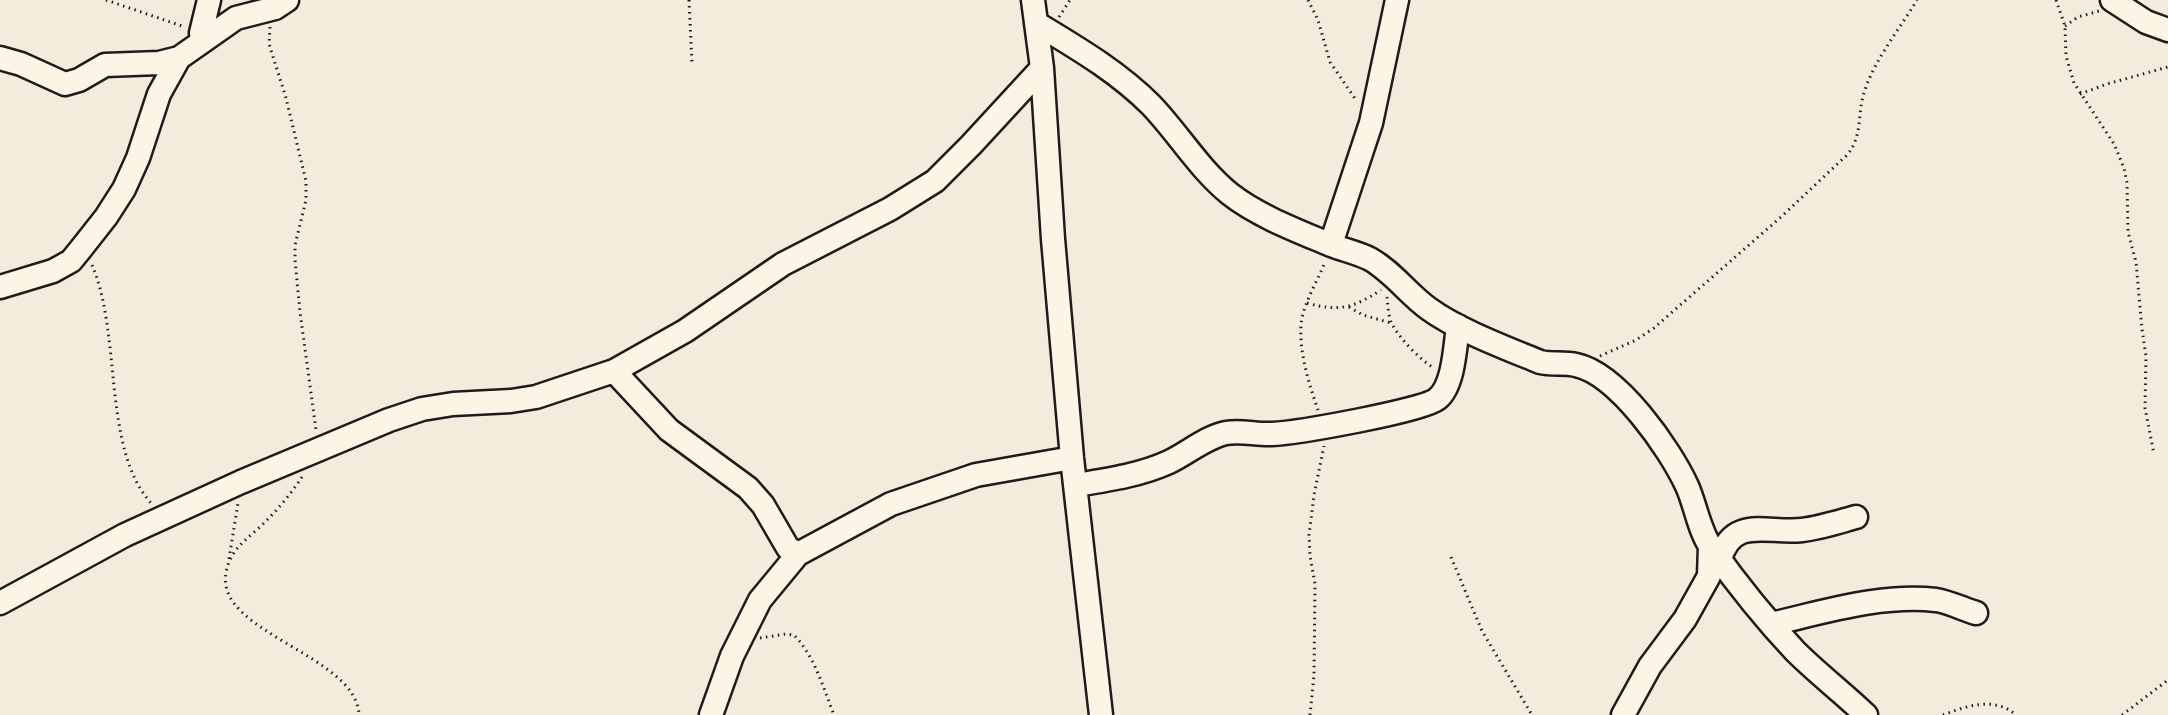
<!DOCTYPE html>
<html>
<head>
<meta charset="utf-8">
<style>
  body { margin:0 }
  canvas { display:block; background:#f3ecdd }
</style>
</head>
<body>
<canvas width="2168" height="715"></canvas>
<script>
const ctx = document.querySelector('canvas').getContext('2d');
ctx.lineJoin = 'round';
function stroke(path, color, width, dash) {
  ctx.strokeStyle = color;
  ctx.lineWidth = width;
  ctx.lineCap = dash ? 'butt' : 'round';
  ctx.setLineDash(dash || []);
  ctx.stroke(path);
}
const path = new Path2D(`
  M106,0l79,27
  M689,0l3,63
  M1308,0l10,20 12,42 26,38
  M2056,0l9,26 1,30 8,27 40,61 10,24 3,15 1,49 8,30 6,67 4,27 -1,52 9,46
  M1059,17l11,-17
  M2065,26l13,-9 21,-6
  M270,27l-1,17 17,54 20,83v19l-11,45v15l5,52 16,118
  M2080,94l27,-10 61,-17
  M92,265c30,69 10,184 59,238
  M1387,297c1,8 1,17 4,25 7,15 29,38 43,46
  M1307,303c32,9 46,5 74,-13
  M1349,307l14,8 28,8
  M1600,356l36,-16 18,-12 127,-111 66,-62c16,-19 10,-40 17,-62 10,-33 35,-63 53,-93
  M1318,410c-9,-26 -21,-63 -16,-92 4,-19 16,-38 23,-56
  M302,477c-10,15 -22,30 -35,43 -16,17 -37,27 -41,53 -11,60 131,82 133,142
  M1451,557l31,74 50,84
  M229,559l9,-56
  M760,638l26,-4 8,1c21,22 29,52 40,80
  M1310,715l4,-40 1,-91 -5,-28 -1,-21 5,-40 10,-49
  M1943,715c23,-9 52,-19 73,0
  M2122,715l46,-35`);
const minor = new Path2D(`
  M1033,0l9,68 11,171 19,219 29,257
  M2112,0l34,22 22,8
  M1036,23c41,25 81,48 115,82 27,28 48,64 79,89 28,22 68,37 101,51 13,5 27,8 39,14 23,13 38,35 59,50 29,21 77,39 111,53 12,3 24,0 36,3 42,9 94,84 111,121 9,20 12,45 25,63 25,35 53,70 83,102 22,22 48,42 71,64
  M202,40l-1,-7 8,-33
  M0,58l21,6 44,20 14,-4 26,-15 54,-2 20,-5 57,-40 39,-10 12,-8
  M1331,244l40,-121 26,-123
  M0,287l53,-16 18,-10 9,-11 26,-33 18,-28 14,-31 21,-64 20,-36
  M614,371l55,59 79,58 15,17 25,43 10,6
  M1076,485c31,-5 65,-10 93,-23 19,-9 37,-25 57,-29 15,-3 31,2 46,1 24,-1 150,-23 165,-35 17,-13 18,-53 21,-73
  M1720,559c13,-44 48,-25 82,-29 18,-2 36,-8 54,-13
  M0,603l125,-68 116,-53 148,-62 33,-11 31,-5 58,-3 25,-4 78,-26 71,-40 98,-67 107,-55 45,-28 36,-36 71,-77
  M1771,624c53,-12 110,-30 165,-24 13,2 27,9 40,13
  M711,715l21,-59 28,-56 38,-46 93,-50 85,-29 96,-17
  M1623,715l27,-49 35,-47 24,-43 1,-30`);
stroke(minor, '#1c1c1c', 27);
stroke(path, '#1c1c1c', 3, [1.5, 4.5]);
stroke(minor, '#fcf5e5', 22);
</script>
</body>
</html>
